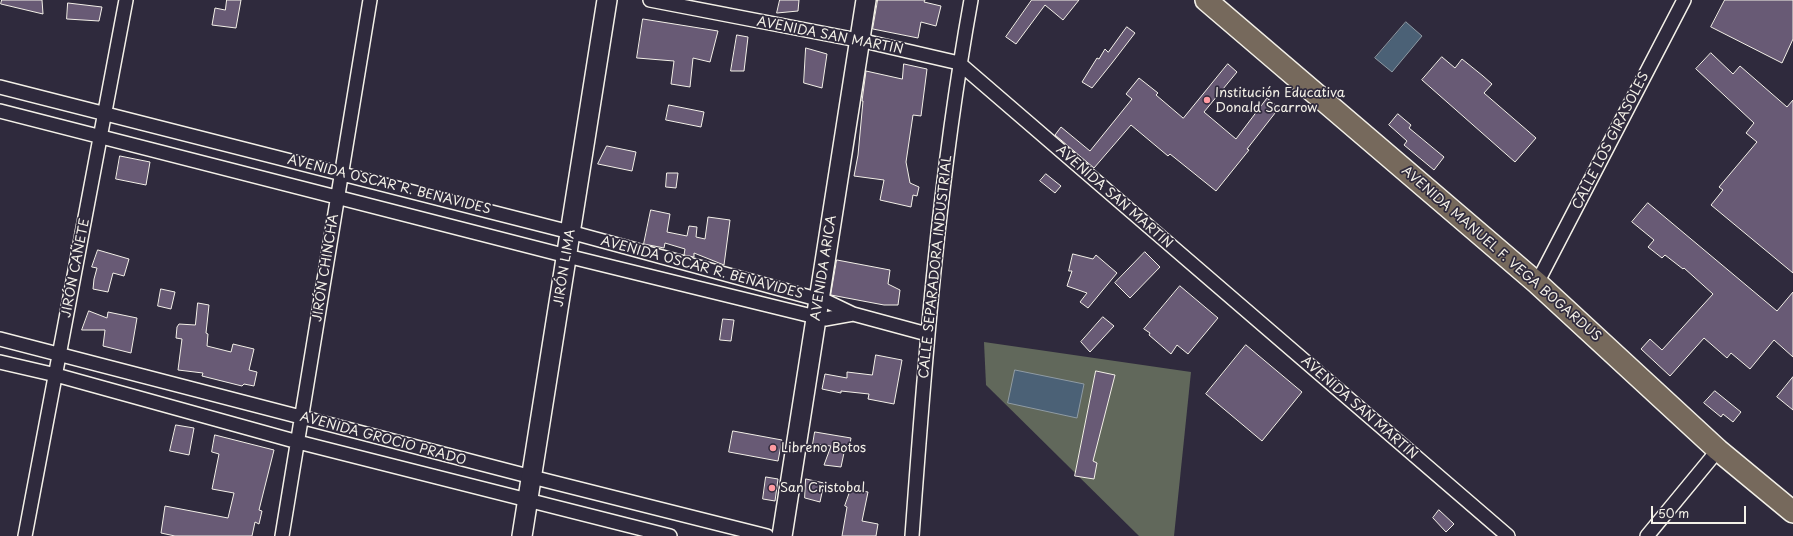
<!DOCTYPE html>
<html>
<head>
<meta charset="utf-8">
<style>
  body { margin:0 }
  #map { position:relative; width:1793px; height:536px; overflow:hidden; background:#2f2a3d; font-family:"Playpen Sans",sans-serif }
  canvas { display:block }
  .scale { position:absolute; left:1651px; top:506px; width:95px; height:18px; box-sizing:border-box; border:2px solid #f4f1e8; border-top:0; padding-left:5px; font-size:12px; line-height:14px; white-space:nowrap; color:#f4f1e8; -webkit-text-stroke:3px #2f2a3d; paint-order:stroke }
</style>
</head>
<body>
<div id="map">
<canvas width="1793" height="536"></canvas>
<div class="scale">50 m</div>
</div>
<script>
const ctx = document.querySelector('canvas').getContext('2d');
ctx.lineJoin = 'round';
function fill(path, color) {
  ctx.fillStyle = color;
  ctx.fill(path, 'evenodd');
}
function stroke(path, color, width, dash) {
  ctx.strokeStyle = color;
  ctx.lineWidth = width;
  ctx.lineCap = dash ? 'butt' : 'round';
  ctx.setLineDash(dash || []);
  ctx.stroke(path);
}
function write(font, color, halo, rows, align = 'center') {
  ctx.font = font + ' "Playpen Sans",sans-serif';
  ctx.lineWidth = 3.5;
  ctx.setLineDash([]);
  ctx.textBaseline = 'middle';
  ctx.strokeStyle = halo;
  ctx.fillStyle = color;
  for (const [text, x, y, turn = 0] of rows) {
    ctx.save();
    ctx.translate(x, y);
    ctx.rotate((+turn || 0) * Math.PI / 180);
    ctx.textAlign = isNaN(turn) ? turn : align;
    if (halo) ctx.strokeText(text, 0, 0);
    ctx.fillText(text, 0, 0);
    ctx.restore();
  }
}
const green = new Path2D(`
  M984,342l207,30 -17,164h-35l-153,-151z`);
const water = new Path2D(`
  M1406,22l16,14 -30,36 -17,-14z
  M1015,370l69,14 -7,34 -69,-15z`);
const building = new Path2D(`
  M2,0h40l1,14 -42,-10z
  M227,0h14l-5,28 -24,-3 3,-17 10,2z
  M780,0h19l-1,11 -21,2z
  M878,0h47l-1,2 17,4 -5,20 -15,-4 -3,16 -45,-9z
  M1032,0h47l-16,20 -18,-15 -29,39 -10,-7z
  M1725,0h68v39l-11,24 -71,-36z
  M68,3l34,4 -3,14 -32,-2z
  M643,19l75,12 -8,31 -17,-4 -3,29 -19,-3 3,-23 -37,-3z
  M1127,27l8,6 -23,30 -20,25 -10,-6 15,-24 2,1 6,-10 3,3z
  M737,35l11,2 -4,34h-13z
  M806,48l21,6 -5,34 -18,-5z
  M1711,53l22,21 7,-8 47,41 6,-7v173l-82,-68 12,-15 -4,-3 38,-45 -11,-9 8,-10 -58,-54z
  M1442,57l13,11 7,-9 21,17 9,8 -8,9 52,45 -21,24 -93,-82z
  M904,64l23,5 -6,47 -8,-1 -7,47 4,21 9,4 -2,9 -4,-1 -2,12 -31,-7 4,-20 -30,-4 4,-21 5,-54h-1l4,-30 36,8z
  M1228,64l9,8 -33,40 32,27 31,-41 12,10 -32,41 2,1 -33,41 -46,-37 -2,2 -37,-31 -37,43 -39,-33 6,-8 29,24 42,-52 -6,-5 13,-16 19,15 -2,2 27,23z
  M669,105l35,7 -3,15 -35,-7z
  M1398,114l13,11 -2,3 35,29 -10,13 -30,-25 3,-4 -18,-16z
  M607,146l29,6 -4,19 -34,-7z
  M120,156l30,6 -4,23 -30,-6z
  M667,173h11l-2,15 -10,-1z
  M1046,174l15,12 -6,7 -15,-12z
  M1648,203l129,108 16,-19v65l-19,-17 -24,29 -19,-16 -4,5 -23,-20 -34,38 -29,-27 9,-10 12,11 51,-56 -29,-26 -1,1 -18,-14 -3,3 -14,-11 6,-7 -22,-18z
  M651,210l19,4 -3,18 20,4 2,-10 8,1 -1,10 9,2 3,-22 22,3 -6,45 -30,-12v4l-10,-2 1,-6 -20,-6 -1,5 -20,-4z
  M98,250l31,9 -5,17 -11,-3 -5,19 -15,-3 1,-10 3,-11 -5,-1z
  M1145,252l15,15 -30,31 -15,-15z
  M1073,254l20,5 3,-4 21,18 -29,35 -8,-6 7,-9 -20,-7 5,-15h-3z
  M837,260l53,10 -2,14 12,6 -2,15h-14l-53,-10z
  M1180,286l38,32 -30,36 -11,-9 -6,9 -22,-19 1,-2 -6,-4z
  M161,289l14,3 -4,17 -13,-3z
  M198,303l11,2 -3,28 2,1 -1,12 24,6 2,-8 21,5 -5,21 8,2 -3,14 -10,-2 -2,2 -40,-10 1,-3 -25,-3 4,-31 -6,-1 1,-11 2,-3 16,1z
  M89,311l18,7 1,-6 29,6 -6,35 -28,-7 2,-16h-23z
  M1103,317l11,9 -24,26 -9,-10z
  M723,319l11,1 -3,21 -11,-1z
  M1246,345l56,47 -40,49 -56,-47z
  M876,355l26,5 -8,44 -26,-5 1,-5 -28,-3v2l-19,-4 3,-15 22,4v-6l25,3z
  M1096,371l19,4 -22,86 4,2 -3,16 -19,-3z
  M1793,377v33l-16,-13z
  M1715,391l26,21 -8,10 -10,-8 -2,3 -17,-14z
  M176,425l18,3 -5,27 -19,-4z
  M733,431l49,9 -4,21 -49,-9z
  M815,432l36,6 -2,11 -4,-1 -4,19 -17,-2 7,-19 -18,-2z
  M215,435l59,15 -15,60 3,1 -3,13 -4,-2 -3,14h-77l-14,-3 4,-27 63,12 6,-25 -22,-4 7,-35 -7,-2z
  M766,477l12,2 -3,22 -12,-2z
  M806,479l18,4 -4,19 -15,-4z
  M851,489l17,3 -6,29 16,3 -2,12h-34l5,-29 -2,-1z
  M1439,510l15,14 -8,8 -13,-14z`);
const street = new Path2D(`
  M650,0l218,42 91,21 549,473
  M0,87l570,145 258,70 25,12 74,20
  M0,111l567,145 249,61 9,2 28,-5
  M1537,283l147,-283
  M0,339l532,138 235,59
  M0,362l56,13 242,67 372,94
  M25,536l101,-536
  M282,536l88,-536
  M912,536c13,-179 27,-359 59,-536
  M1647,536l71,-86`);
const secondary = new Path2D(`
  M522,536l85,-536
  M782,536l84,-536`);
const primary = new Path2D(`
  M1206,0l331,283 181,167 75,62`);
const markers = [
  [1207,100,4,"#ff9aa2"],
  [773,448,4,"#ff9aa2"],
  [772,488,4,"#ff9aa2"]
];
const streetNames = [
  ["AVENIDA SAN MARTIN",830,36,11],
  ["CALLE LOS GIRASOLES",1611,141,-63],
  ["AVENIDA OSCAR R. BENAVIDES",389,185,14],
  ["AVENIDA SAN MARTIN",1114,197,41],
  ["AVENIDA MANUEL F. VEGA BOGARDUS",1501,254,41],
  ["CALLE SEPARADORA INDUSTRIAL",936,267,-84],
  ["JIRÓN CAÑETE",76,268,-79],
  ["JIRÓN CHINCHA",326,268,-81],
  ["JIRÓN LIMA",565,268,-81],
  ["AVENIDA OSCAR R. BENAVIDES",702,268,15],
  ["AVENIDA ARICA",824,268,-81],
  ["AVENIDA SAN MARTIN",1359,408,41],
  ["AVENIDA GROCIO PRADO",383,439,15]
];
const poiNames = [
  ["Institución Educativa",1215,93],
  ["Donald Scarrow",1215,108],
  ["Libreno Botos",781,448],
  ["San Cristobal",780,488]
];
fill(green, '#61685b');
fill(water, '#4b6176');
stroke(water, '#8f9ba4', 1);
fill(building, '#685a75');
stroke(building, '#f4f1e8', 1);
stroke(street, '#f4f1e8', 16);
stroke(secondary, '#f4f1e8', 22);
stroke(primary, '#f4f1e8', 24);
stroke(street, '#2f2a3d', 13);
stroke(secondary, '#2f2a3d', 19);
stroke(primary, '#76695c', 21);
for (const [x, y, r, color] of markers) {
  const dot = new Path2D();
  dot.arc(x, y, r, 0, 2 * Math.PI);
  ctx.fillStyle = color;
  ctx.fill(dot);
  stroke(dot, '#2f2a3d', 1.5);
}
write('13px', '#f4f1e8', '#2f2a3d', streetNames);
write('13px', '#f4f1e8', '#2f2a3d', poiNames, 'left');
</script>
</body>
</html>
